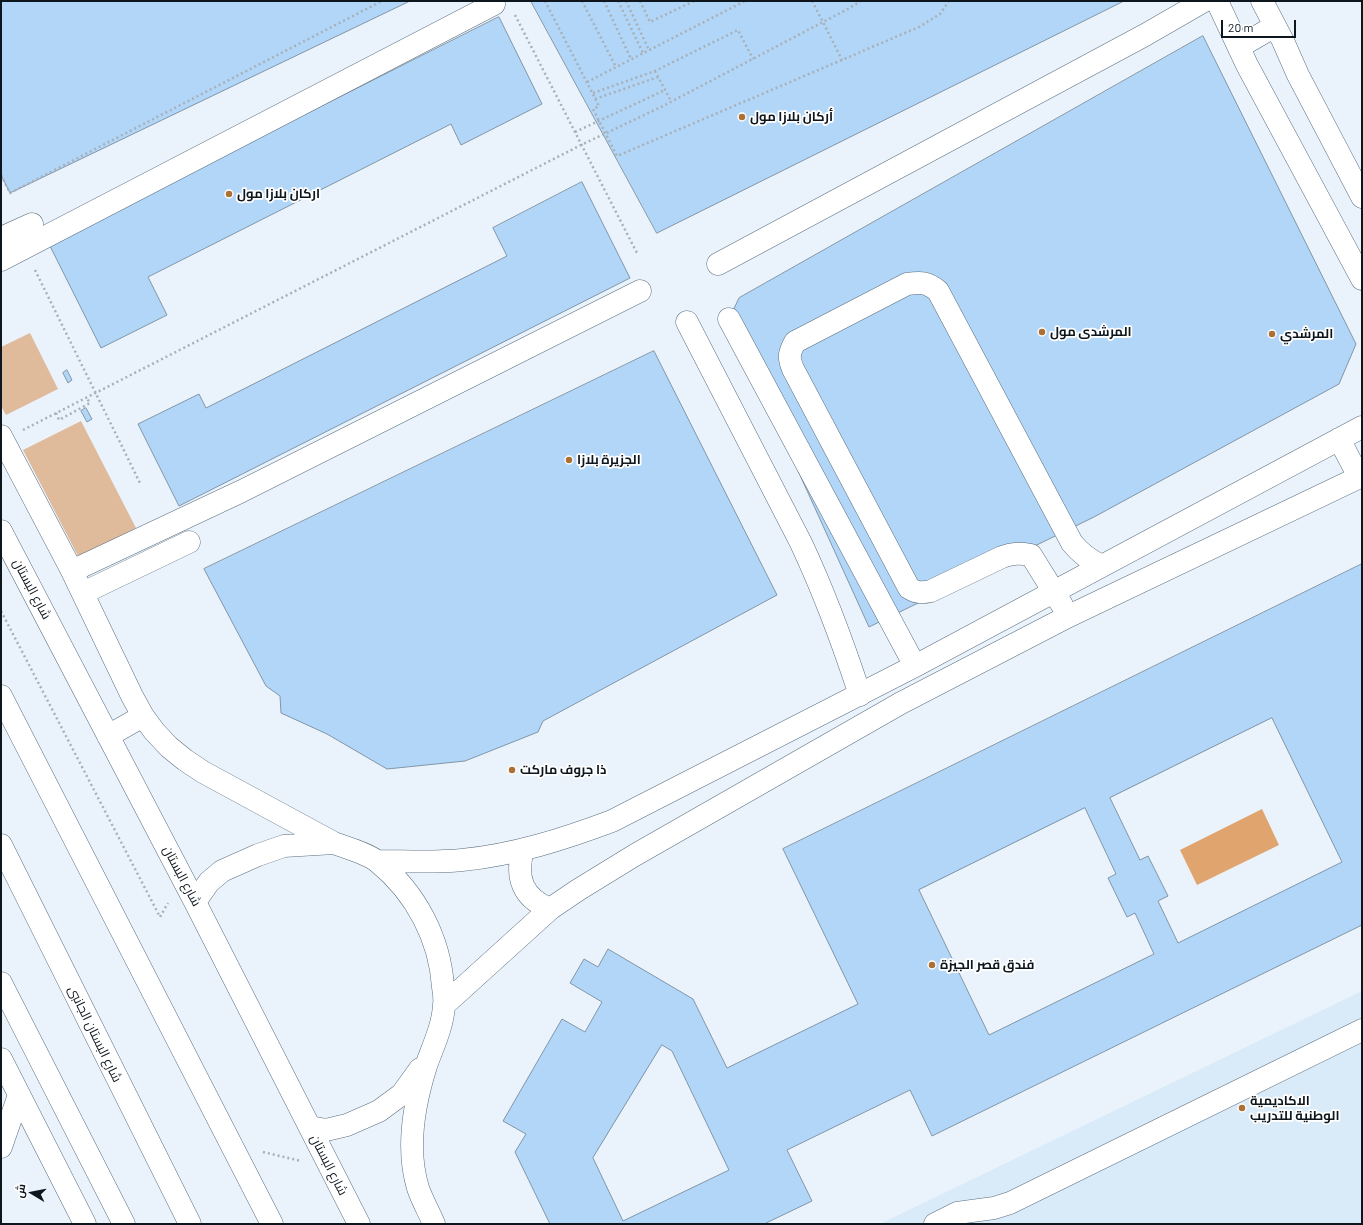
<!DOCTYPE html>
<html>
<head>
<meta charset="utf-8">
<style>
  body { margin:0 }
  #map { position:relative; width:1363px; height:1225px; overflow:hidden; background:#eaf3fb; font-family:Barlow,Cairo,sans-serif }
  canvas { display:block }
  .frame { position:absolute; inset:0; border:2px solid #0e161d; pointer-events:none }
  .north { position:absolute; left:12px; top:1173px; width:40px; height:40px; -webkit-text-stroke:3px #fff; paint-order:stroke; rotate:280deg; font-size:11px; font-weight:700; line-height:16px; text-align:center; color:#0e161d }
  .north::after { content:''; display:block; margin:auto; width:14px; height:18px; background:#0e161d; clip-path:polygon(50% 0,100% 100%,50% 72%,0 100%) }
  .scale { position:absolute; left:1221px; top:20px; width:75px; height:18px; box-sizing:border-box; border:2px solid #0e161d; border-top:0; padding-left:5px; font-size:12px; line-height:14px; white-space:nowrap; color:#0e161d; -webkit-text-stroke:3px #fff; paint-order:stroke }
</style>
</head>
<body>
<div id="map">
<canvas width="1363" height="1225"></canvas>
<div class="frame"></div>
<div class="north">ش</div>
<div class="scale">20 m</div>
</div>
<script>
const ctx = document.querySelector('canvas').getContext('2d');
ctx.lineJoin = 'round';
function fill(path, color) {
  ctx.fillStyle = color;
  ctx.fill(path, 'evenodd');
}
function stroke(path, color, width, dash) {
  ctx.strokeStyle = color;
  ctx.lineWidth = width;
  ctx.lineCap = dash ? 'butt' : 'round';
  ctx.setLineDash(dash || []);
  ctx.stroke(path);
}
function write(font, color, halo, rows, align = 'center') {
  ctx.font = font + ' Barlow,Cairo,sans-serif';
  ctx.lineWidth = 3.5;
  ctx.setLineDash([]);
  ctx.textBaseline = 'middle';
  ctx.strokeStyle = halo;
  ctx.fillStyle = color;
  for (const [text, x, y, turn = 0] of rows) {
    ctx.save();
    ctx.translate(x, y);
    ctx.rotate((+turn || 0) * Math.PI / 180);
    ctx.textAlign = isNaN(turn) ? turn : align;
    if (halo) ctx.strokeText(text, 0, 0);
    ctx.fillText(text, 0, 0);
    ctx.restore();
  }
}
const built = new Path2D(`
  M1362,991v233h-482z`);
const green = new Path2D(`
  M30,333l28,56 -52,26 -5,-9v-59z
  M81,421l55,107 -57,30 -56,-108z`);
const water = new Path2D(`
  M1262,809l17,36 -82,40 -17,-35z`);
const building = new Path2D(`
  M1,1h409l-400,192 -9,-18z
  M531,1h593l-467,232z
  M499,17l43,87 -81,41 -10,-21 -303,153 19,38 -66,33 -52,-104z
  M1203,36l153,308 -17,40 -245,133 -225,110 -140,-308 10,-21z
  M582,182l48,96 -451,228 -41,-82 61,-30 7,14 301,-152 -14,-28z
  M654,351l123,244 -234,126 -5,11 -73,29 -78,8 -60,-35 -46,-21 -1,-17 -14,-10 -62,-117z
  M67,370l5,10 -4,3 -5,-10z
  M86,408l6,11 -5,3 -6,-11z
  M1362,564v361l-430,211 -22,-46 -123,60 25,51 -48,23h-214l-35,-72 11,-18 -23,-13 59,-102 23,13 17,-30 -32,-19 14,-24 14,8 10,-18 85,50 34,69 131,-64 -75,-155zM1272,718l70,144 -164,81 -20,-42 10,-5 -20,-40 -8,4 -30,-62zM1085,808l31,66 -8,4 19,39 8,-4 19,41 -165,81 -70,-145zM662,1045l10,6 57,119 -106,51 -30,-63z`);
const path = new Path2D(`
  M545,1l54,105 -6,3 24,47 302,-129 21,-13 9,-13
  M582,1l34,66
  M604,1l27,58
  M618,1l25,52
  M626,1l23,49
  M640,1l10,21 44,-21
  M515,15l123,240
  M828,32l14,28
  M655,71l16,30
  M587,82l158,-81
  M593,93l62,-22 83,-41 15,29
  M595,99l63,-22
  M575,132l90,-42
  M1,175l9,18 372,-192
  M35,270l105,213
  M56,413l3,7 31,-17 -4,-6
  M23,430l558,-285 80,-38 185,-97 15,-9
  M1,611l159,306 8,-14
  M263,1152l38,9`);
const minor = new Path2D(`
  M1217,1l30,64 115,214
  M1262,1l21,40 15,34 64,122
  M1239,47l36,-21
  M1,238l31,-14
  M1,260l493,-256
  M718,264l427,-229 59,-34
  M729,319l186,347
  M687,322l114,221c23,49 42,100 59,152
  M1,436l71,135 60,125 11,20 11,15 15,16 16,13 18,12 131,71c13,5 33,10 44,19 38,31 62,77 65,125 1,6 2,12 1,18 -1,21 -11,41 -18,61 -12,38 -20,83 -8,122 4,12 11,24 16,36
  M1339,439l20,38
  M1,531l194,371 164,322
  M72,571l170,-80 398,-200
  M83,593l106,-51
  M1062,605l-31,-50c-11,-2 -18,-2 -29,2l-71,34c-9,2 -14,2 -22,-3l-116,-219c-5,-12 -4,-16 2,-27l112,-58c14,-2 20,-2 31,7l134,252c9,11 17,17 30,23
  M1,696l271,528
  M108,736l35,-20
  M1,845l189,379
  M523,850c-8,28 0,48 27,59
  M377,861c28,0 57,2 85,-1 52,-5 102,-21 150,-39l303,-155 447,-239
  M195,902l14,-20 13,-11 36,-16 26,-9 50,-3
  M1,983l123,241
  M444,1005l106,-96 28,-19 57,-35 266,-152 168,-87 293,-140
  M1,1059l84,165
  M310,1127l16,3 21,-5 32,-14 23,-17 18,-25
  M1,1147l18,-52
  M935,1224l22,-11 37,-5 16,-5 352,-173`);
const pathBridge = new Path2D(`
  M812,1l16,31`);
const markers = [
  [742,117,4,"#ad7034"],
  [229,194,4,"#ad7034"],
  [1042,332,4,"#ad7034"],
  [1272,334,4,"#ad7034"],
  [569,460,4,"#ad7034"],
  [512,770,4,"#ad7034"],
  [932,965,4,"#ad7034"],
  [1242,1108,4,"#ad7034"]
];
const poiNames = [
  ["أركان بلازا مول",750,117],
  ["اركان بلازا مول",237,194],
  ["المرشدى مول",1050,332],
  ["المرشدي",1280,334],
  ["الجزيرة بلازا",577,460],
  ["ذا جروف ماركت",520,770],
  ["فندق قصر الجيزة",940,965],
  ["الاكاديمية",1250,1101],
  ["الوطنية للتدريب",1250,1116]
];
const streetNames = [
  ["شارع البستان",32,589,62],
  ["شارع البستان",182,876,62],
  ["شارع البستان الجانبى",95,1034,64],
  ["شارع البستان",329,1165,63]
];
fill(built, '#d9eaf9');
fill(green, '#e0bb9b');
fill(water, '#e0a46e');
fill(building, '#b2d6f7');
stroke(building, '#8195a8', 1);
stroke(minor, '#5a6e7f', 23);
stroke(path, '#a7b0b8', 2.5, [2, 3]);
stroke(minor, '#fff', 22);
stroke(pathBridge, '#a7b0b8', 2.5, [2, 3]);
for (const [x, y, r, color] of markers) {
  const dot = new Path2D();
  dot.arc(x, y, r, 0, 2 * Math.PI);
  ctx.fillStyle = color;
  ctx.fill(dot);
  stroke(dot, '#fff', 1.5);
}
write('bold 13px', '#0e161d', '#fff', poiNames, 'left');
write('13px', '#0e161d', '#fff', streetNames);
</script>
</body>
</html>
